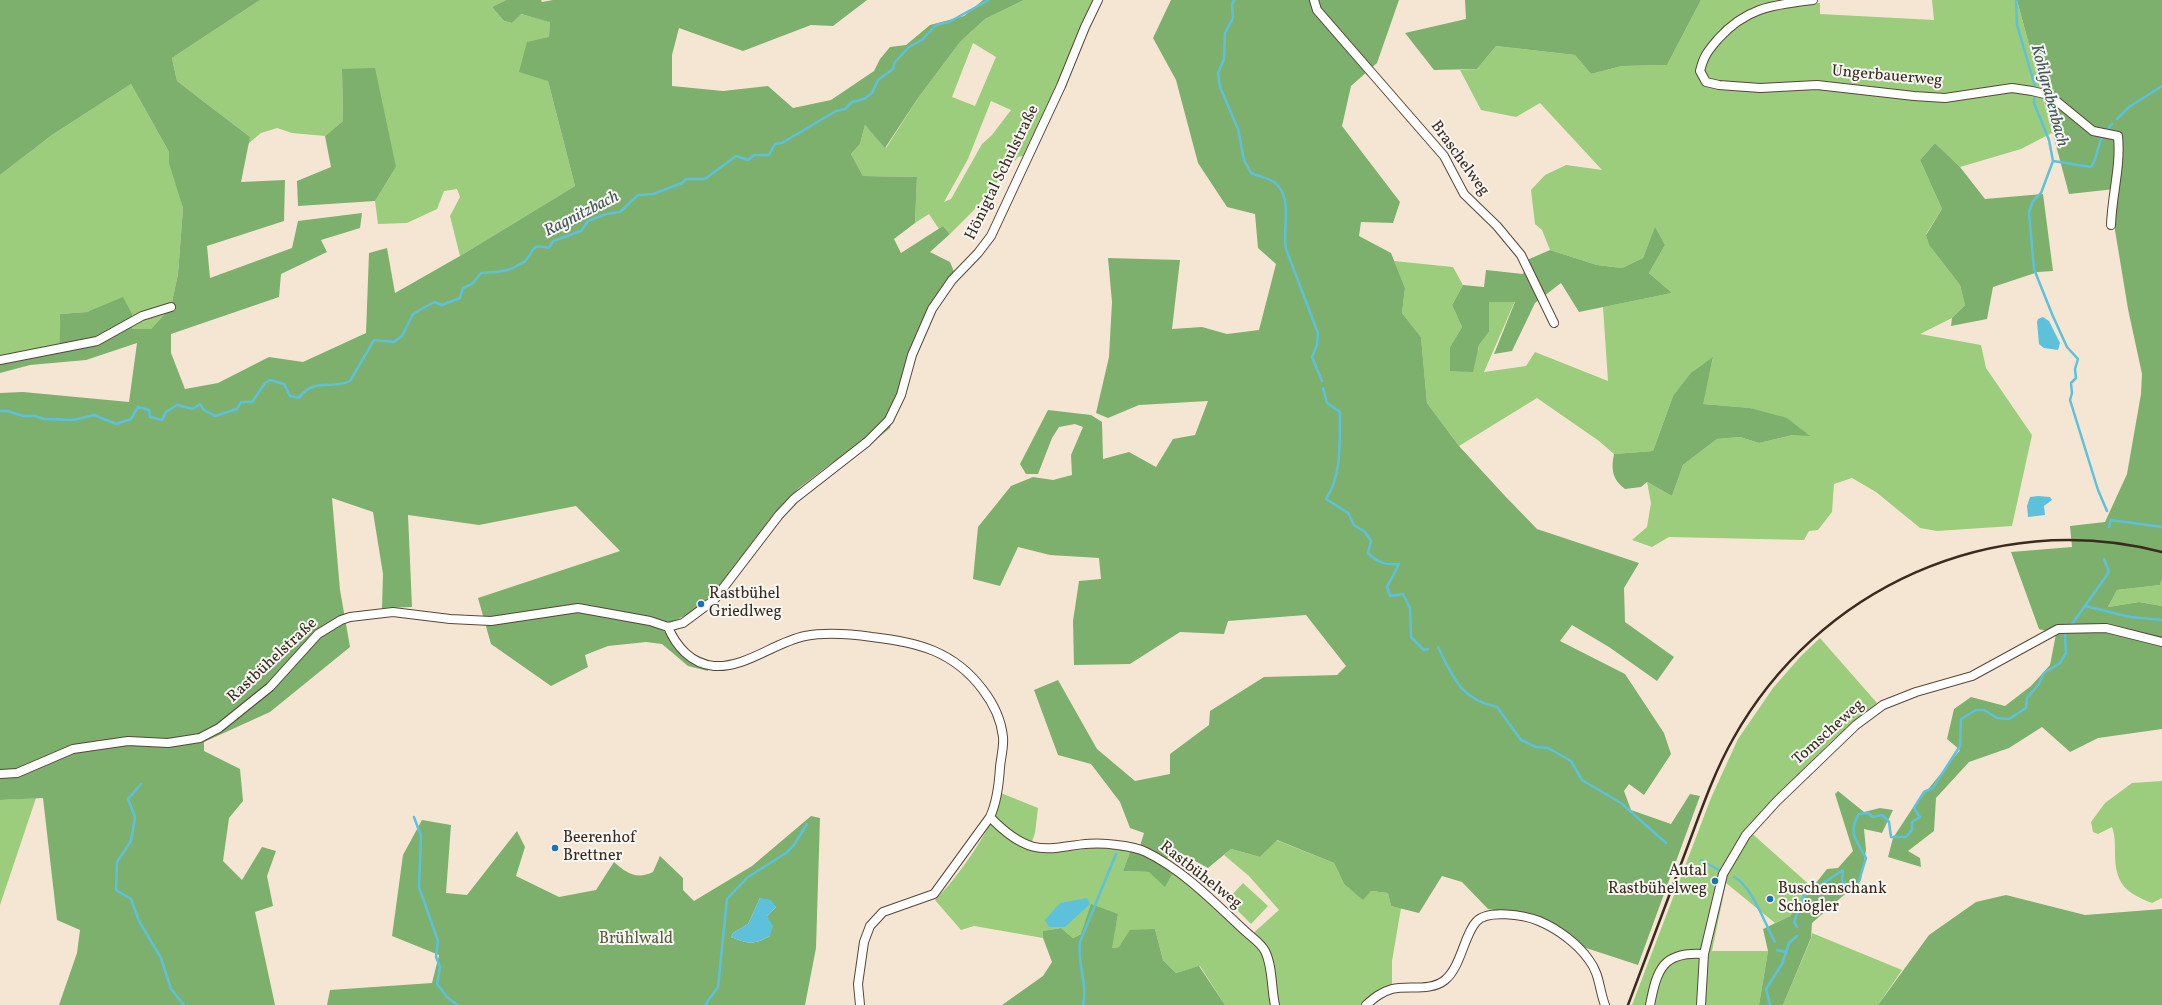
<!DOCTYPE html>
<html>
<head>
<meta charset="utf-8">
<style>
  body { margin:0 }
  canvas { display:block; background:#f5e6d3 }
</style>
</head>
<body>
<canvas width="2162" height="1005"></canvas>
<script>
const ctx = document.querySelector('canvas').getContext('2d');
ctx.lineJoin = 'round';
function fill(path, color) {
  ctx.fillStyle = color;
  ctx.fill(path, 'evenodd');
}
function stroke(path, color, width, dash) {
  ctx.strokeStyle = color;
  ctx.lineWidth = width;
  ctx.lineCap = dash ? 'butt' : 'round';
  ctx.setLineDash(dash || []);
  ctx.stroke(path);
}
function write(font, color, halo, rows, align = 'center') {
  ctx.font = font + ' Vollkorn,serif';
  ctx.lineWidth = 4;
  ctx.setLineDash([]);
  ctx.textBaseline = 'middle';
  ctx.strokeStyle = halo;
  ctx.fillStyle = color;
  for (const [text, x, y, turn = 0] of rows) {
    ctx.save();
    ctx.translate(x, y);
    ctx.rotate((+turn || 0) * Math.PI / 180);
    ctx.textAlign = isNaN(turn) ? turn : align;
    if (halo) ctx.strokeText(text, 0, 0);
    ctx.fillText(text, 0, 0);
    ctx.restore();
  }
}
const green = new Path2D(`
  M260,0h246l-14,7 12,14 8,2 8,-9 30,7 -2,60 27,105 -115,70 -10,-40 10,-19 -3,-8 -13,2 -7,18 -30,14 -29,1 -3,-23 21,-34 -54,-98 1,52 -18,15 -33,-3 -15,-5 -16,5 -13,11 2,-7 -73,-56 -5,-23z
  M1024,0h74l-75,156 -5,1 -45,54 -23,23 -7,-8 -4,3 -10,-15 -14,9 2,-46 -54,-1 -12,-22 9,-10 5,-19 21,23 32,-50 42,-56 25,-23zM973,43l23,14 -21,49 -23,-9zM991,101l20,9 -19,25 -10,9 -31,55 -7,3 24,-43z
  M1701,0h68l51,3v11l114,6 -2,-20h85l35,133 -31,16 -61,18 -25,-24 -15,17 22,49 -16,25 3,11 31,40 5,20 -13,13 -32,16 61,11 5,23 46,67 -20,91 -75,5 -17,-3 -44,-36 -24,-14 -18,6 -2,28 -14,18 -9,1 -5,9 -135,-3 -17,10 -20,-7 15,-13 4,-24 -4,-21 25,14 11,-31 34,-26 23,-2 19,6 34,-8h16l-59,-27 -48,-4 11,-46 -40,38 -20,55 -39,3 -15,-13 -62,-43 -78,48 -32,-43 -6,-66 -19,-24 3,-25 -11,-27 59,6 10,18 -11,20 10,22 -12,20 28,4 1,-6 10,-13v-30l26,-1 -31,71 42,-6 9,-14 73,29 -5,-74 69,-14 -23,-20 16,-28 -10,-17 -12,30 -21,10 -25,-3 -47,-15 -8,-20 -7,-6 -4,-34 14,-15 21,-10 36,5 -62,-67 -24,14 -35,-7 -21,-40 17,-1 19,-23 79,9 16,19 31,-8 45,-1z
  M131,84l38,68 14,56 -5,66 -7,33 -20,22h-19v-15l-32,-6 -13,4 -27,2 -1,38 -59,12v-189l52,-40z
  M2162,579v27l-23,-4 -31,5 9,-17 43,-5z
  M1820,638l57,65 -45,38 -59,59 -26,29 66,59 -23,28 -15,7 -49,-40 -14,68h56l-9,54h-127l79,-207 27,-59 35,-51 28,-32z
  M2162,781v117l-10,5c-28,-11 -37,-20 -37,-51 0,-9 0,-17 -3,-25l-14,7 -5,-2 -2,-10 14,-19 27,-20z
  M1001,793l37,15 -3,25 -6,17 17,2 35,-2 9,-6 35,2 5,6 -7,19 26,1 14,-9 87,73 29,-26 -30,-34 -25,-21 7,-6 29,8 16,-17 58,23 10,21 19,15 8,-8 17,2 3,13 10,2 -9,53v28l-26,16h-141l-25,-39 -24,7 -13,-13 -8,-31 -36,18 -8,1 7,-34 -45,24 -12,-10 -17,3 -1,7 -69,-12 -13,4 -26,-30c21,-20 63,-78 66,-107z
  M36,798l-36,107v-105z
  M1243,883l25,23 -17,18 -24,-24z
  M1812,933l90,37 -24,35h-95l28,-66z`);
const forest = new Path2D(`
  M0,0h260l-88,58 5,23 73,56 -9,45 44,-2 -1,41 -77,25 3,32 82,-30 6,-27 64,-8 -2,15 -39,12 6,12 -46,22 -2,23 -108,37v19l14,36 33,-6 51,-26 34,5 63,-29 3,-80 18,-5 8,45 65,-37 115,-70 -27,-105 -29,-9 8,-30 22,-5 1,-15 -29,-8 -9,9 -8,-2 -12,-14 14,-7h35l1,2 11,-2h314l-34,26 -22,-1 -68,26 -64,-23 -7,27v31l51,5 45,-5 25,22 38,-8 43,-29 6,-12 10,-12 16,-2 24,-20 34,-9 19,-16h41l-39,19 -25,23 -42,56 -33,50 -20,-23 -5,19 -9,10 12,22 54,1 -2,46 -21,16 7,14 42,-27 7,8 -20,18 20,10 5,12 -48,87 -17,67 -46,38 -11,-4 -34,26 -28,31 -54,71 -26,23 -26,12 -3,4c12,14 28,25 47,31l-1,11 -20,-5 -26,-22 -16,-2 -38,4 -23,9 3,12 -37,19 -60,-42 -13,-46 142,-47 -44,-45 -97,19 -71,-10 4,92 -30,1 1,-34 -10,-62 -41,-14 8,92 10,57 -80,65 -66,30v9l36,18 3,32 -14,17 -6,43 19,19 20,-33 14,4 -9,25 6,30 -18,6 20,93h-216l18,-52 3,-23 -23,-10 -14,-122 -43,2v-407l23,-1 106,10 8,-59 -51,17 -56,5 -30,8v-9l59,-12 1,-38 27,-2 36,-15 9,17v15h19l20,-22 7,-33 5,-66 -14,-45v-11l-38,-68 -79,51 -52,40z
  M1171,0h228l-22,63 -26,23 -9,40 58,76 -7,21 -32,-1 -2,14 32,17 14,35 -3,25 19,24 6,66 32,43 46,50 32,33 102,34 -15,25 1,34 49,35 -17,24 -48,-34 -37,-22 -12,16 65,33 39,59 7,21 -27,41 -15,-11 -5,7 7,19 40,14 19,-30 10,2 -62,169 -55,-18 -16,-14 -12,-7 -47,-14 -20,-3 -26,-27 -20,-6 -23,37 -28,-7 -3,-13 -17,-2 -8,9 -19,-16 -10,-21 -57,-23 -17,17 -29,-8 -23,19 -33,-18 -14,15 11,9 -7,13 -16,-15 -26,-1 7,-19 10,-6 4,-13 -14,-5 -10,-26 -29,-38 -33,-9 -24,-65 24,-10 39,69 38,32 35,-7v-20l39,-29 1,-14 54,-34 73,-2 9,-9 -40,-51 -78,6 -4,13 -44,-2 -50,32 -56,1 -1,-44 6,-40 22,-2 -2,-21 -49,-3 -32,-8 -18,39 -27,-7 5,-52 33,-41 22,-9 20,3 19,-5 -1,-20 12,-28 -8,-3 -16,3 -7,11 -14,36h-12l-6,-10 28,-54 43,5 11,7 1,37 26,-7 27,15 17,-28 22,-4 13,-34 -69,4 -31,13 -12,-5 13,-56 3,-55 -4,-44 72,2 -8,69 30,-2 25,7 32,-4 17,-66 -18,-16 -3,-34 -28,-7 -29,-44 -22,-83 -23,-42z
  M1465,0h236l-34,65 -45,1 -31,8 -16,-19 -79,-9 -19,23 -43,1 -29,-37 61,-14z
  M2017,0h145v579l-2,6 -43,5 -9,17 31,-5 23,4v123l-64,9 -28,14 -28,-25 -33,21 -40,14 -33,36 -2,33 -26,20 12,7 1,9 -33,-10 5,-19 19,-29 48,-59 -13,-11 7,-30 17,-12 34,9 26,-20 19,-21 6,-31 -17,-5 -28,-77 61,-5 -2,-21 35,-4 22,-48 14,-80 1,-20 -14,-65 -14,-85 1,-35 -46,5z
  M375,68l21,99 -21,34 -77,5 -1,-25 34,-14 -6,-31 18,-15 -1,-52z
  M1935,143l25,24 25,32 58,-5 10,77 -15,1 -45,15 -6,32 -36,7 1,-8 13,-13 -5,-20 -31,-40 -3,-10 16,-26 -22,-49z
  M1655,227l10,18 -16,28 23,20 -93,19 -18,-29 -26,20 -23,48 -18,3 21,-52h-26v30l-10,13 -6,27 -23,-1v-24l12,-20 -10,-22 11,-20 21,2 2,-17 37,4 4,-14 23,-10 47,15 25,3 21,-10z
  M1713,357l-10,47 47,4 37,10 23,18 -17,-1 -34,8 -19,-6 -23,2 -34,26 -11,31 -25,-14 -6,5 -16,2c-13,-10 -14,-20 -11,-35l39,-3 20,-55 18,-23z
  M1838,791l26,21 16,-4 13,2 -11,23 -18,-4 2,21 -5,30 -49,43 -1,15 -28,67h-24l9,-54 -5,-22 27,-13 37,-47 11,-1 15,-17 -18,-57z
  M811,816l9,2 -4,130 -11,57h-478l3,-15 102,-7 7,-28 -47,-19 11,-81 19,-35 29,5 -5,68 21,2 50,-64 8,16 -9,29 43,21 37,-7 18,-28c12,11 23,18 39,10l7,-16 23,22v12l11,11 58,-35zM760,898l16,9 -9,9 3,20c-16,9 -22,8 -39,1l2,-4 15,-9z
  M2006,895l79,20 77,-6v96h-284l51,-70 47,-33z
  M1091,904l27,10 -6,34 7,-1 11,-17 25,-1 8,31 13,13 23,-7 26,39h-223l41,-29 9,-14 -9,-24v-7l18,-3 12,10 8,-4z`);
const water = new Path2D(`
  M2043,317l6,4 11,22 -2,7 -14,-2 -5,-4 -2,-22 1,-3z
  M2038,496l12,1 2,3 -8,6 1,9 -17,2 -1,-11 3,-9z
  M760,898l11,2 5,7 -9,9 6,10 -3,10c-16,9 -22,8 -39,1l2,-4 15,-9z
  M1087,898l3,6 -25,23h-16l-4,-7 15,-17z`);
const stream = new Path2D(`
  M1234,0l-2,5 1,13 -8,15 -1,26 -6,14 2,14 18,42 6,31 7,13c7,3 17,5 23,9 20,16 8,45 12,67l32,84 -1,12 -5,12 10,24
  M2016,0l1,25 18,61 -1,17 15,37 4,21 -12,32 -8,8 -4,11 5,57 18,45 15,33 11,12 -3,10 1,9 -5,5 1,10 -2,7 28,90 9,21
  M2117,119l12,-12 33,-21
  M2106,131l6,-7
  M2053,161l38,6c7,-10 6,-20 11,-30
  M1323,388l4,15 13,9c-1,29 3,61 -14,87l22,14 6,12 11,7 6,9 -3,12c10,10 18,12 31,11l-12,23 3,9 13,-2 7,14 1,29 13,13 4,-1
  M0,411h7l17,5h11l9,3 30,1 20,-5 22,9 15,-5 7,-12 11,3 1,7 12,3 4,-8 11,-7 16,4 7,-5 4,6 11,6 22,-7 4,-7h11l13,-19 5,-3 14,4 6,12 9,2c14,-21 34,-8 51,-17l24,-41 20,2 8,-6 11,-22 21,-12 8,3 18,-7 3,-10 9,-4 9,-11c11,-1 23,0 34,-6 3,-2 8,-4 10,-6 11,-10 3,-18 24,-13l4,-7 28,-10 7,-10 18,-7 14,-2 18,-17 15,-1 29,-11 4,-4h19l31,-23 12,4 6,-5h15l6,-11 7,-1 54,-32 9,-2 7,-7 12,-3 8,-6 6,-13 15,-11 2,-7 14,-15 13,-7 14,-15 13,-3 40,-22
  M2109,527l2,-7 51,7
  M2085,606l45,11 32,3
  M1438,647c15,30 23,53 59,60l24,33 15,7 12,1 23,13 11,19 39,23 45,40
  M141,784l-13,15 7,18 -4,24 -14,21 -1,28 15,9 8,22 22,37 10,31 13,16
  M414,817l7,19 -2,51 19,54 -2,16 4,10 -3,17 10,13 10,8
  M1701,860l20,11
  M1734,877c18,9 31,47 41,65
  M1797,927l-3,-5 10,-26 39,-26 -1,11 6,4 10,-1 8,-26c-9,-17 -19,-25 -7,-44l9,-1 5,4 9,-2 7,7 2,15h15l6,-7v-8l8,-5 -6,-9 10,-16 9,-4 27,-42 1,-27 15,-9h8l13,8 12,1 17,-11 1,-10 12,-14 5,-11 16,-10 6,-10 -1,-19 44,-62 -5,-13
  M1777,950l9,2
  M705,1005l13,-18 9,-88 21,-22 38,-24 8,-8 13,-21
  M1083,1005c5,-22 -6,-41 -3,-63l36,-88
  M1770,1005l-4,-16 16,-25 7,-21 8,-7`);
const minor = new Path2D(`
  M1314,0l3,10 127,146 20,38 33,32 24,29 33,68
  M1813,0c-40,5 -66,7 -95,39 -10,12 -14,16 -18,32l6,11 13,3 41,3 57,-3 97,11 31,2 67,-10 20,3 17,4 44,36 25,5c3,31 -6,58 -7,89
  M0,360l97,-19 45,-25 29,-9
  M668,627c8,19 23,37 46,39 32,2 61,-24 91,-30 21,-4 46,-2 67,1 45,5 82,14 111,53 10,13 18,29 20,47 1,9 -2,20 -3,30 -1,17 -3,35 -10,50l-56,77 -51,18 -13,14 -6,16 -6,42 2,21
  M0,774l17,-1 56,-24 55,-8 40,2 32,-5 19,-10 51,-41 48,-53 23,-14 9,-3 43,-5 57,7 41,2 87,-13 72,13 18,6 15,-4 31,-23 65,-85 15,-16 73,-57 22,-22 12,-25 11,-40 20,-46 20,-29 26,-27 13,-17 70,-150 24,-59 13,-27
  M990,817c53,55 68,19 127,28 9,1 21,3 29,7 37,18 68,50 98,78 6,6 17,13 21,21 8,16 6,37 10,54
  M1366,1005c8,-7 15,-13 26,-16 16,-4 38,3 53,-9 16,-13 19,-45 31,-58 11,-13 48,-7 63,-1 19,8 39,23 50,39 11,14 10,30 16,45
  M1650,1005c7,-36 13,-54 54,-51
  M1701,1005l3,-51 19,-80 23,-39 31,-34 79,-76 27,-20 33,-13 56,-16 86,-47 48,-1 56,14`);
const rail = new Path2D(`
  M1628,1005c19,-50 37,-99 56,-149 15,-39 28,-80 49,-117 84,-151 260,-231 429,-187`);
const markers = [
  [701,604,4,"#1f6fb2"],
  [555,848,4,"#1f6fb2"],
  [1715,881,4,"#1f6fb2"],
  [1770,899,4,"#1f6fb2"]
];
const streetNames = [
  ["Ungerbauerweg",1887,77,5],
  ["Braschelweg",1459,159,54],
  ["Hönigtal Schulstraße",1003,173,-64],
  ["Rastbühelstraße",273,661,-43],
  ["Tomscheweg",1829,733,-42],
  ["Rastbühelweg",1200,876,38]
];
const poiNames = [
  ["Rastbühel",709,595],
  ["Griedlweg",709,613],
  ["Beerenhof",563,839],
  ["Brettner",563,857],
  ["Autal",1707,872,"right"],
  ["Rastbühelweg",1707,890,"right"],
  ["Buschenschank",1778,890],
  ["Schögler",1778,908]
];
const parkNames = [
  ["Brühlwald",636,940]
];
const waterNames = [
  ["Kohlgrabenbach",2048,96,75],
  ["Ragnitzbach",582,215,-27]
];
fill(green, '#9bcd7d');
fill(forest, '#7cb06c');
fill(water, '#5ec1dc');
stroke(stream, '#5ec1dc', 2.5);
stroke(minor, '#574639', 10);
stroke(minor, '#fff', 8);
stroke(rail, '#3b2a1e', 2.5);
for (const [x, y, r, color] of markers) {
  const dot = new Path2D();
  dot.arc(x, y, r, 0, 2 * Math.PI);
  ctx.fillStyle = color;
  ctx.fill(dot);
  stroke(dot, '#f6f6f2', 1.5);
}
write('16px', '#3b2a1e', '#f6f6f2', streetNames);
write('16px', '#3b2a1e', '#f6f6f2', poiNames, 'left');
write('16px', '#585b3a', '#f6f6f2', parkNames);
write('italic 17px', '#465757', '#f6f6f2', waterNames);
</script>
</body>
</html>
